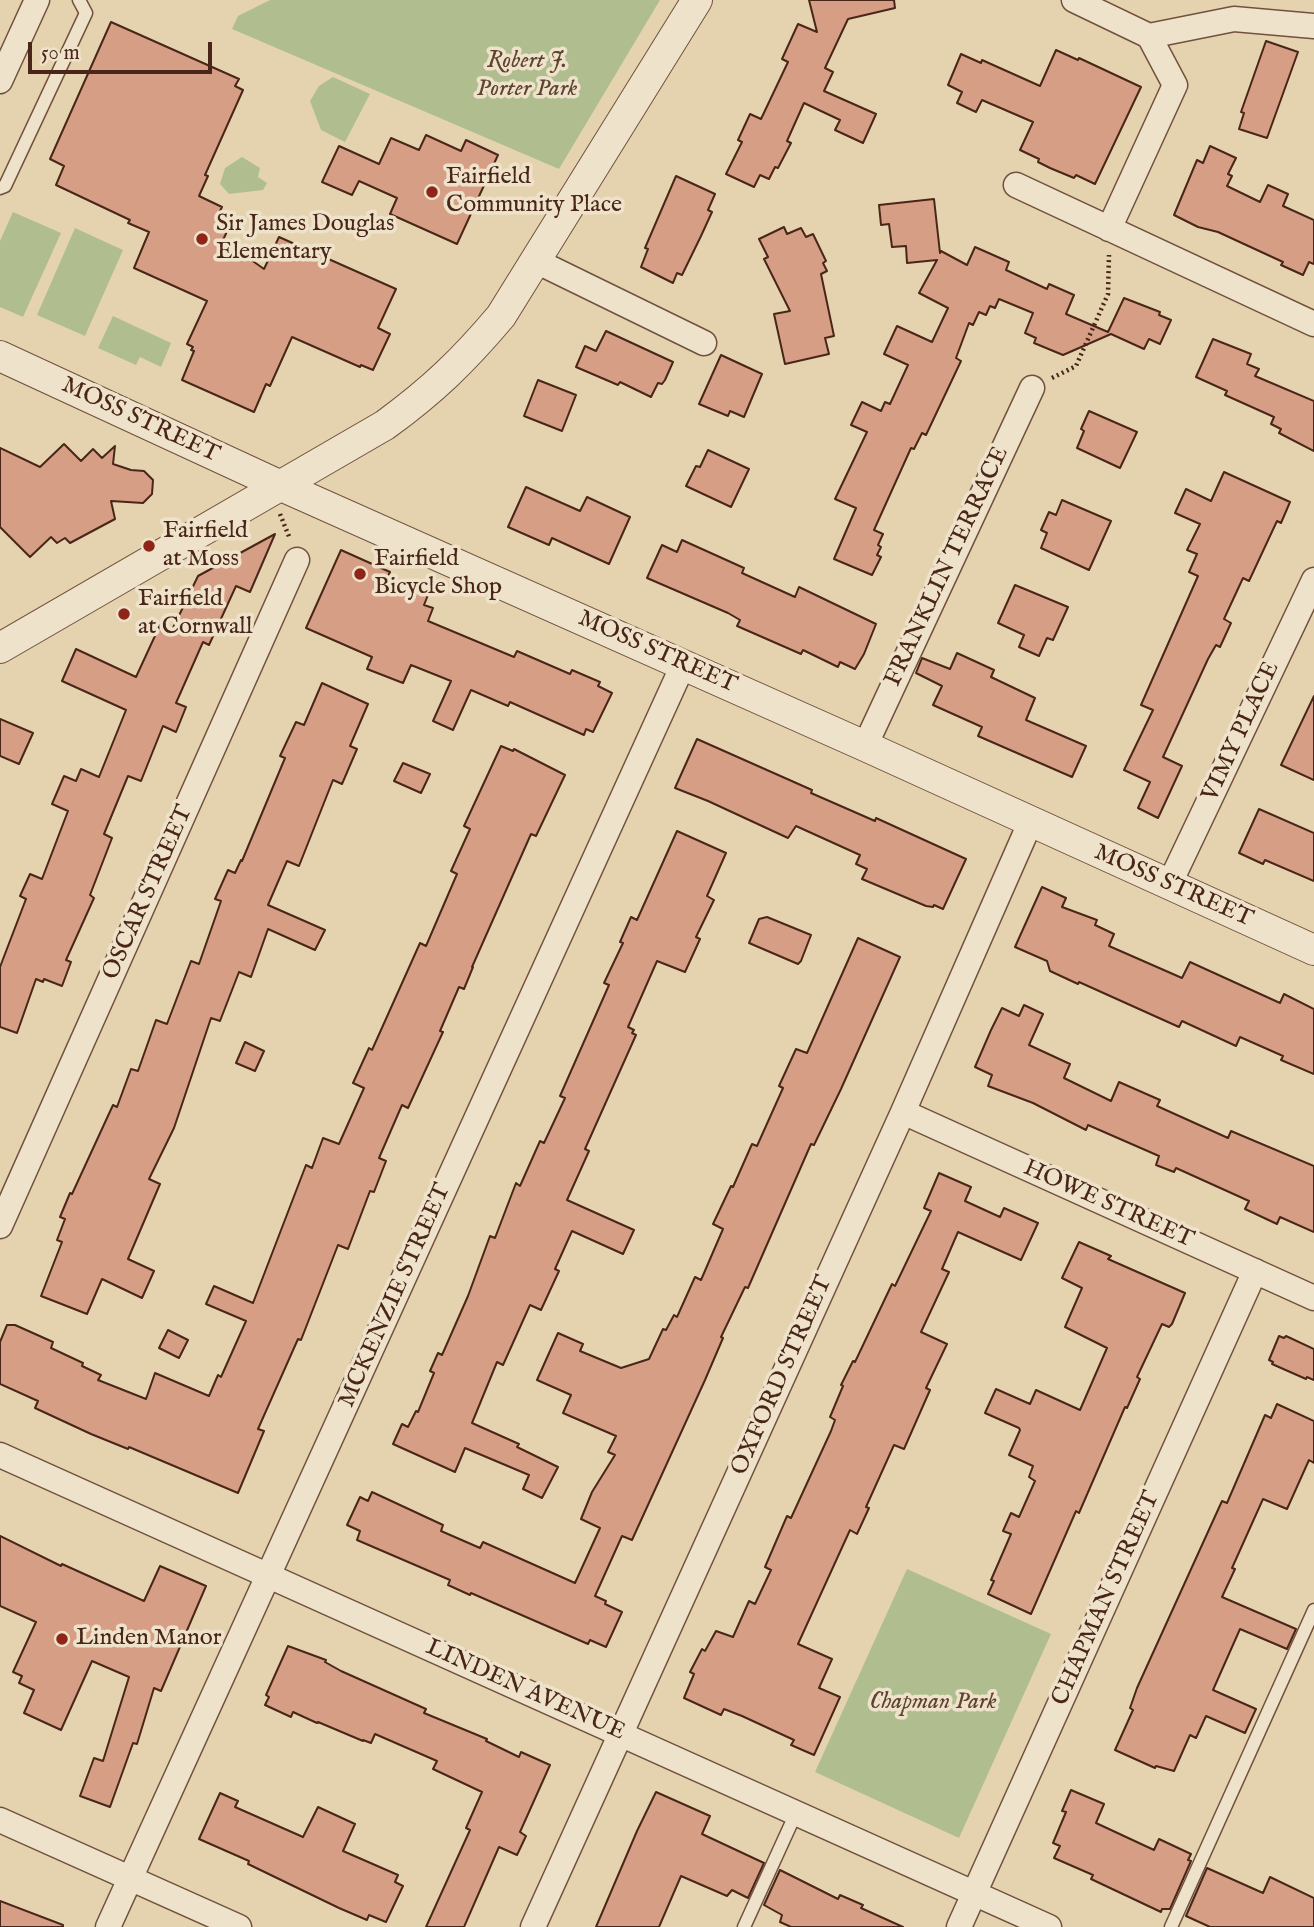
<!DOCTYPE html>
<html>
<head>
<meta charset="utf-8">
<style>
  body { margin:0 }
  #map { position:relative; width:1314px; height:1927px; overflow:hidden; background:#e5d3af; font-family:"IM FELL English",serif }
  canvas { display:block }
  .scale { position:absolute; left:28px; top:42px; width:184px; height:32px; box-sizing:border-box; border:4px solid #492618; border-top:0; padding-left:9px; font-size:21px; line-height:24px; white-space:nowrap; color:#492618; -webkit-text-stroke:5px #eee2cb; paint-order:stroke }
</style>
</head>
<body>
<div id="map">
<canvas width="1314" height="1927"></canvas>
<div class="scale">50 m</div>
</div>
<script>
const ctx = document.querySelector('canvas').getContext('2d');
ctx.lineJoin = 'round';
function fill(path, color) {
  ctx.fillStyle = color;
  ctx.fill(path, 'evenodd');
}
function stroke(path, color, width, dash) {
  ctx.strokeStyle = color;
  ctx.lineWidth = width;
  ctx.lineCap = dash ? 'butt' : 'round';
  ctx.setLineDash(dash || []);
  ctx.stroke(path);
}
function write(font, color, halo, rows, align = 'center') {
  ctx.font = font + ' "IM FELL English",serif';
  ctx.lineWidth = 7;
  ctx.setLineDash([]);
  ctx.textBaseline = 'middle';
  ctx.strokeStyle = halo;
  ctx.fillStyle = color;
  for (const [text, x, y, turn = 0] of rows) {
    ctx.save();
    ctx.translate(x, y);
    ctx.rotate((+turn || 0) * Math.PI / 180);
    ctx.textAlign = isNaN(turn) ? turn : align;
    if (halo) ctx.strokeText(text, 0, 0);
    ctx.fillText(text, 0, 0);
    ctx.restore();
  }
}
const green = new Path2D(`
  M270,0h390l-101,169 -327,-140 6,-13z
  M333,77l37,17 -25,48 -24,-12 -11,-29 9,-15z
  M242,157l18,11 -2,9 9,6 -4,7 -34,4 -9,-10 5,-16z
  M13,212l48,21 -38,84 -23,-10v-66z
  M75,228l48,22 -38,86 -48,-21z
  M113,316l58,27 -10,24 -21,-10 -4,8 -38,-17z
  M907,1569l144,65 -92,204 -144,-66z`);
const building = new Path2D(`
  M809,0h85l1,8 -47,11 -23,49 8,4 -9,19 52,23 -13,29 -28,-13 5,-10 -36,-17 -17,38 4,2 -13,25 -3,-1 -6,12 -9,-4 -6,12 -28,-13 16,-32 -4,-2 12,-26 11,5 27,-57 -6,-3 16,-35 19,8z
  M111,22l128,57 -4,7 8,4 -38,85 3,1 -9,20 23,11 -6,12 14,6 -7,15 41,29 15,-32 117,52 -18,39 12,6 -17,36 -12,-5 -1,2 -68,-30 -22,49 -4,-2 -12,28 -72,-32 12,-29 -3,-1 2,-3 -6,-3 20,-43 -73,-33 15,-36 -21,-9 2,-3 -74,-35 8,-19 -14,-7z
  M1266,41l32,11 -31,86 -28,-9 5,-16 -3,-1z
  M1056,50l22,10 1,-2 62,29 -46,97 -19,-9 -2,3 -24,-10 -12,-6 1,-3 -19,-9 13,-28 -51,-22 -6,12 -19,-9 5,-11 -14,-7 13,-31 20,9 1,-3 58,26z
  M426,135l35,16 5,-11 32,15 -41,89 -67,-30 7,-16 -38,-17 -7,14 -30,-13 17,-36 40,18 12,-26 28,12z
  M1210,146l26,12 -8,16 4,2 -5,10 33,16 8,-17 20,9 -5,12 31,14v44l-5,-2 -6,13 -22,-10 2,-3 -65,-30 -20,-5 -24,-12 23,-55 6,3z
  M676,176l39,18 -7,16 4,2 -11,24 -19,39 -5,-2 -4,10 -32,-16 7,-18 -3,-1z
  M934,199l6,54 1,-2 26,14 8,-18 34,15 -3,8 41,19 2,-5 25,11 -8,19 42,18 16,-34 36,14 -1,3 12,5 -11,24 -11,-5 -5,10 -33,-15 -48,21 -29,-12 2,-5 -11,-5 8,-20 -34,-14 -4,9 -5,-2 -4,9 -7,-3 -6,13 -4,-2 -13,35 5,3 -35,74 -4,-2 -8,16 -3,-1 -37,82 9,4 -5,11 3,2 -4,8 4,2 -9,18 -38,-16 22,-51 -21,-9 32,-67 -16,-7 11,-23 19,9 4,-9 5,2 18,-39 -24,-11 13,-28 35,16 16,-34 -29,-15 18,-33 -30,3 -1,-17 -14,1 -3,-23 -8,1 -2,-20z
  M784,227l3,7 14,-6 5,9 7,-3 13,27 -3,2 4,8 -6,3 13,62 -9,2 4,16 -44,10 -11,-50 16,-3 -26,-52 4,-2 -9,-18z
  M606,331l67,31 -8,18 -3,4 -4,-1 -7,14 -31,-15 -2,3 -42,-18 9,-21 11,5z
  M1213,339l38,15 -4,10 12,5 -4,7 59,25v50l-35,-18 2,-4 -10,-5 3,-7 -49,-22 2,-4 -31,-14z
  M721,355l41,19 -18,43 -14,-6 -2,5 -29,-12z
  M538,380l38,15 -14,36 -38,-15z
  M1089,411l48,21 -17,36 -43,-20 7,-17 -3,-2z
  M64,444l17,17 12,-12 9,9 13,-12 -2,18 18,6 13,1 9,9 -1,14 -9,9 -32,-2 4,18 -45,24 -5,-5 -8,5 -6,-6 -21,20 -30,-30v-79l40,19z
  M708,450l41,19 -18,38 -45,-21 10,-20 4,1z
  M1224,472l66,30 -9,21 -4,-2 -28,60 -6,-3 -19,41 7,4 -11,24 -4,-2 -8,14 -45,98 19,9 -24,52 -20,-10 12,-26 -26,-12 29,-60 -12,-5 57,-129 -9,-4 8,-18 -10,-4 13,-26 -25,-11 11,-24 25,12z
  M526,487l54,24 7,-14 43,20 -21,47 -57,-26 -3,7 -41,-18z
  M1062,500l49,21 -22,49 -48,-22 6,-15 -6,-3 8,-18 7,3z
  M275,534l-25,58 -14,-6 -27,59 -6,-3 -27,61 10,4 -10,25 -13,-6 -22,55 -13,-5 -24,58 8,4 -22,57 4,3 -28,62 5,2 -9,24 -18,-7 -1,3 -7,-3 -19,54 -17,-6v-60l26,-68 -6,-3 10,-22 12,5 26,-68 -16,-7 12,-28 12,5 5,-12 18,8 27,-67 -64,-29 14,-32 60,28 24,-52 12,5 26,-54z
  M682,540l62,28 -2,5 53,24 4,-10 77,37 -12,30 -9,15 -15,-7 -2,5 -35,-17 -2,4 -64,-28 3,-6 -12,-7 -81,-35 15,-33 15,7z
  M341,550l49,22 -3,6 41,17 -4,10 9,3 -5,13 86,36 3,-6 53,23 2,-4 28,12 -2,4 14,7 -19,39 -7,-3 -2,6 -74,-33 -2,4 -37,-16 -18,40 -20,-9 18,-40 -40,-16 -8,18 -36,-14 5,-12 -66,-29z
  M1015,585l53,22 -15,33 -6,-2 -8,18 -20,-9 5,-12 -26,-12z
  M957,653l37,17 -3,7 44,21 -9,22 60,26 -14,31 -94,-41 4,-9 -49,-22 9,-19 -26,-13 6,-15 28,11z
  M322,683l46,21 -18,42 7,3 -15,35 -9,-4 -34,86 -12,-5 -19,44 57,25 -10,20 -47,-21 -17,48 -12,-5 -19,49 -9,-3 -37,110 -25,51 11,5 -32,75 26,12 -12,27 -40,-19 -15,35 -46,-18 21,-54 -5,-2 8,-21 -5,-2 10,-24 2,1 41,-89 4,2 14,-38 7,2 18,-51 11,4 24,-63 8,3 22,-63 -6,-2 13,-29 7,3 6,-13 1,1 43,-103 -5,-2 16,-34 8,3z
  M1314,696v84l-33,-15z
  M0,719l33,14 -14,31 -19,-8z
  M697,739l115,51 -1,3 64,28 1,-3 90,41 -23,50 -9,-4 -1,2 -7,-1 -64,-27 5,-10 -11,-5 4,-9 -64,-29 -8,12 -80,-37 -33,-13z
  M501,746l12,5 1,-2 51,26 -29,61 -5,-2 -59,133h1l-9,22 -5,-2 -19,44 3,1 -35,76 -6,-3 -23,53 7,3 -12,31 -4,-1 -22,58 -10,-4 -37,95 -3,-1 -40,90 6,2 -26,62 -109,-46 -1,2 -37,-15 -56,-26 3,-7 -38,-17v-42l7,-17h8l38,17 -2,6 32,15 -1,3 19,9 -3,5 48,19 9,-26 54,23 9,-21 3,2 25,-56 -40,-17 8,-18 39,17 53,-138 6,3 11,-30 16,6 25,-56 -11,-5 16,-35 3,2 48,-107 6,3 31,-72 -6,-3 19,-42 -6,-3z
  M403,763l27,11 -9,19 -27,-12z
  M1259,809l55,24v48l-49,-21 -2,4 -24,-11z
  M677,831l49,22 -19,43 7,4 -18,37 4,2 -15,33 -28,-11 -29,66 6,3 -2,3 4,2 -51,114 4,2 -22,49 67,30 -11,24 -51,-23 -17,38 4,2 -18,39 -11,-5 -27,60 -6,-3 -25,61 47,21 -2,3 41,20 -16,31 -19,-9 6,-14 -64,-27 -10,24 -62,-28 9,-20 6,3 8,-16 2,1 16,-39 -4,-2 8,-18 4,2 26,-59 22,-60 5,2 21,-55 4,3 20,-45 4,2 21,-45 -5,-2 49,-111 -5,-2 19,-40 -3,-1 11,-25 6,3z
  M1042,887l24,11 -4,9 35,13 -2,5 19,9 -5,12 73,32 8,-16 90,41 4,-9 30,15v65l-33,-14 2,-4 -43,-19 -4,9 -54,-25 -3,6 -100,-45 -1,2 -28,-13 -3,-10 -32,-14z
  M767,917l44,18 -10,26 -3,3 -49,-21 10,-24z
  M858,938l42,19 -59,132 -27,56 -3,-1 -63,144 -3,-1 -24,50 2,1 -18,42 -73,160 -10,-4 -27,60 11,5 -1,3 17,8 -16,35 -16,-7 -2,4 -117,-51 -1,2 -22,-10 2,-5 -93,-40 3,-9 -13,-6 13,-28 8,4 4,-9 71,33 -2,6 39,17 3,-6 92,41 25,-55 -19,-9 11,-27 23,-37 -7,-3 8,-16 -53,-23 8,-18 -34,-15 21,-47 25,11 -3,7 41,17 28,-9 14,-30 3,1 8,-15 3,2 18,-40 6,3 22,-51 -10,-5 18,-38 2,1 19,-43 5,2 26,-58 -4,-2 17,-37 11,4z
  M1024,1005l19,9 -14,31 41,19 -6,14 47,23 8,-19 41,18 -3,6 71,32 3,-7 83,35v66l-34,-15 -3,7 -32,-15 4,-8 -73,-33 -2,4 -18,-7 3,-9 -71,-31 -2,5 -53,-27 -45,-17 4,-11 -17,-8 16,-37 11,-22 17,8z
  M245,1042l19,9 -9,20 -19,-8z
  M939,1173l32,14 -6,14 35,16 4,-9 34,15 -17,37 -63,-28 -16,37 7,3 -28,60 26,12 -21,44 4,2 -26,59 -10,-4 -28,62 3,1 -12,26 -7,-4 -52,114 34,15 -13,29 21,9 -26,58 -23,-10 3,-5 -52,-24 -18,-7 -3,6 -37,-17 10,-24 -4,-2 12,-23 3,2 11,-20 17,6 16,-36 6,3 16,-34 -6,-3 22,-51 4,2 40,-87 4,-11 -5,-3 13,-31 -2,-1 12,-24 2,1 37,-78 3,2 36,-75 -7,-3z
  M1079,1242l32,14 -3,3 77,34 -13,31 -3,3 -7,-3 -25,53 3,2 -13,29 -2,-1 -46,106 -3,-2 -45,103 -43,-20 6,-13 -3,-1 20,-46 -8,-3 8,-18 8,4 16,-36 -6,-4 4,-11 -24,-11 11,-25 -1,-2 -34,-15 11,-24 34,15 6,-14 44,20 27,-62 -42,-21 17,-39 -20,-10z
  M168,1330l20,10 -9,18 -20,-10z
  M1279,1336l5,2 2,-2 28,13v31l-7,-3 -1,2 -34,-15 1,-2 -4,-2z
  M1277,1404l37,17v42l-5,-3 -22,49 -24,-10 -31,69 3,1 -13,28 74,32 -9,20 -47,-20 -27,61 43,19 -11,24 -39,-17 -10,22 -6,-3 -16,36 -18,-5 -1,2 -40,-18 18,-40 -3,-2 7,-20 85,-187 5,2 38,-88 6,3z
  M0,1536l61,30 1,-2 82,37 16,-35 46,20 -45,105 -7,-3 -17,56 -4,-1 -23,64 -30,-11 14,-38 9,3 26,-84 -37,-16 -31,69 -37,-17 10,-23 -15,-7 3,-7 -9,-4 23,-50 -36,-16z
  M288,1646l38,14 -1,2 16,9 85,38 -2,4 63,26 -1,2 33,16 2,-5 29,13 -30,67 6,4 -9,19 -18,-8 -35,80h-38l44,-97 -4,-2 16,-36 -49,-23 4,-8 -62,-27 -4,9 -8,-3v1l-45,-19 -1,1 -24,-11 -2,5 -26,-12 4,-8 -3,-2z
  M1071,1790l33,14 -8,19 58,27 5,-11 32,15 -3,6 3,1 -21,48h-8l-1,3 -70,-33 2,-4 -39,-17 6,-12 -7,-3 13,-31 -4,-1z
  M656,1792l54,24 -8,18 62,29 -16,35 -16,-8 -5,6 -46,-20 -22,51h-63l41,-96z
  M220,1793l18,8 -3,6 68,30 15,-30 37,17 -12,27 55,24 -3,7 8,4 -17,36 -17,-7 -2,5 -28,-12 -91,-44 1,-3 -50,-22z
  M1207,1868l56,25 7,-16 44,21v29h-104l-24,-11z
  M780,1870l58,29 2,-4 23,10 -2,3 42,19h-112l-11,-5 2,-7 -18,-10z
  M0,1901l63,24v2h-63z`);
const path = new Path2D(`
  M1052,378l24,-12 32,-72 1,-39
  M280,514l10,25`);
const service = new Path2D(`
  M0,188l5,-2 81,-173 -7,-13
  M744,1927l52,-114
  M1171,1927l143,-317`);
const minor = new Path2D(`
  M1074,0l75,36 85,-17 80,7
  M0,81l37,-81
  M1016,185l298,139
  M1109,229l66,-144 -26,-49
  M536,261l168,82
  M865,746l167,-358
  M1169,885l145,-305
  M903,1112l411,186
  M0,1226l297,-666
  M0,1455l1049,472
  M0,1820l239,107
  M108,1927l575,-1262
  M533,1927l370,-815 127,-289
  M959,1927l296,-656`);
const tertiary = new Path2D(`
  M0,356l279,129 586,261 449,204
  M0,648l385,-223c48,-35 78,-64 116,-109l196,-316`);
const markers = [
  [432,192,7,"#8f2418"],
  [202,239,7,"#8f2418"],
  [149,546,7,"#8f2418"],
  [360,574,7,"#8f2418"],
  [124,614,7,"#8f2418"],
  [62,1639,7,"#8f2418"]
];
const parkNames = [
  ["Robert J.",527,62],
  ["Porter Park",527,90],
  ["Chapman Park",933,1703]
];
const poiNames = [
  ["Fairfield",446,178],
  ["Community Place",446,206],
  ["Sir James Douglas",216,225],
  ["Elementary",216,253],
  ["Fairfield",163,532],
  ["at Moss",163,560],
  ["Fairfield",374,560],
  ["Bicycle Shop",374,588],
  ["Fairfield",138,600],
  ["at Cornwall",138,628],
  ["Linden Manor",76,1639]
];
const streetNames = [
  ["MOSS STREET",140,421,25],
  ["FRANKLIN TERRACE",948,567,-65],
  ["MOSS STREET",657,653,24],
  ["VIMY PLACE",1242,732,-65],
  ["MOSS STREET",1173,887,24],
  ["OSCAR STREET",149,893,-66],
  ["HOWE STREET",1108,1205,24],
  ["MCKENZIE STREET",396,1296,-66],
  ["OXFORD STREET",783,1376,-66],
  ["CHAPMAN STREET",1107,1599,-66],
  ["LINDEN AVENUE",525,1691,24]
];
fill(green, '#b0be8f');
fill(building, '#d69e85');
stroke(building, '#492618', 2);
stroke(service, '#70513e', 15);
stroke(minor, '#70513e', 27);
stroke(tertiary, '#70513e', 32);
stroke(path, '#492618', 4.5, [2, 3.5]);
stroke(service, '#eee2cb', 12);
stroke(minor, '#eee2cb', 24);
stroke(tertiary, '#eee2cb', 30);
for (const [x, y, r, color] of markers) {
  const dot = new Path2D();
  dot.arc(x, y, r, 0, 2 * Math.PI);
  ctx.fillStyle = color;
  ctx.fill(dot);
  stroke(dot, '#eee2cb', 2.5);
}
write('italic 24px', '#5e4430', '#eee2cb', parkNames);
write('24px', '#492618', '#eee2cb', poiNames, 'left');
write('24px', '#492618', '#eee2cb', streetNames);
</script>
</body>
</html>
